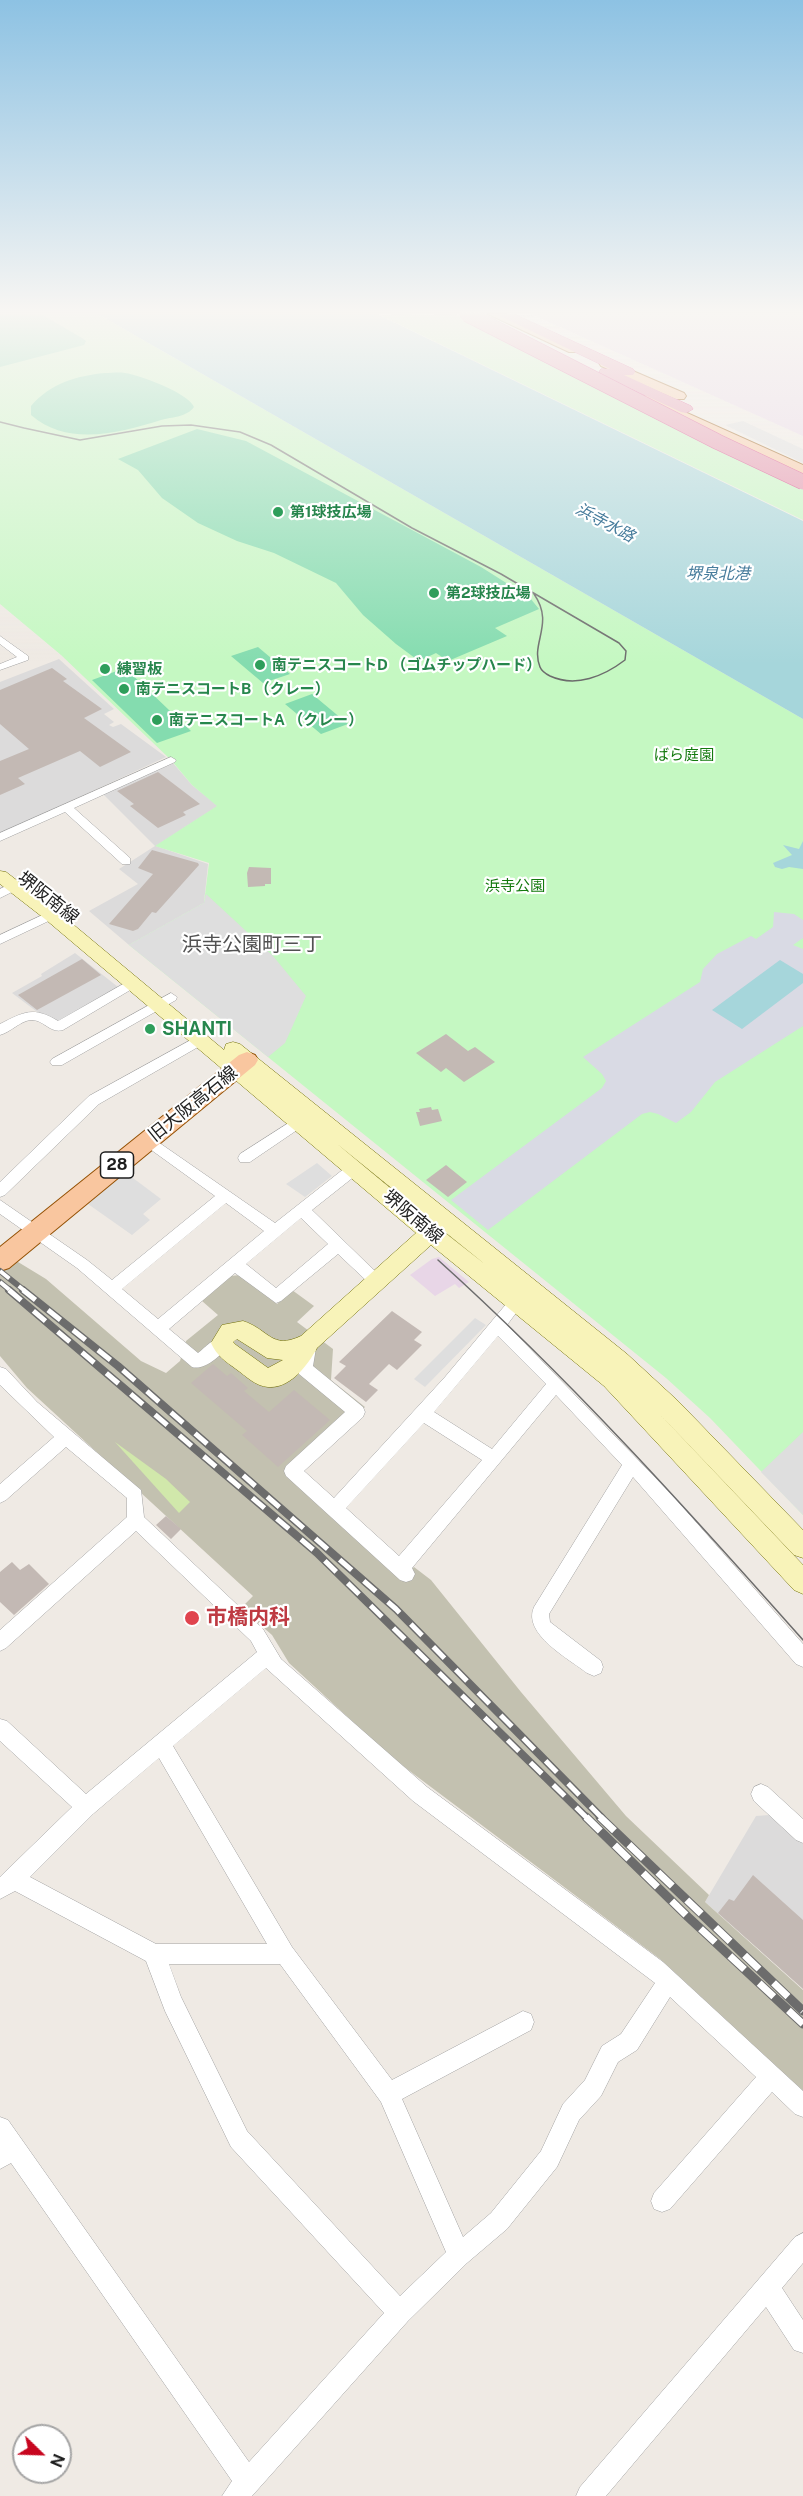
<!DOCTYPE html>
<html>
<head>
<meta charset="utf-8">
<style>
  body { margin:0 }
  #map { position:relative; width:803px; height:2496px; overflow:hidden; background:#efeae4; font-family:"Public Sans",sans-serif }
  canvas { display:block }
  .north { position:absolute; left:12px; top:2424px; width:60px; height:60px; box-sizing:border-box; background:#fff; border:2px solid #a5a5a5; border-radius:50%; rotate:113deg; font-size:16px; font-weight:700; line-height:24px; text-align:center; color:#1e1e1e }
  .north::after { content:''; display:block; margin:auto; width:21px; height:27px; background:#c7061f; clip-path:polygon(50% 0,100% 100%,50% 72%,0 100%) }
</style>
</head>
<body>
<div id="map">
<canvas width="803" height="2496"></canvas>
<div class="north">N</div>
</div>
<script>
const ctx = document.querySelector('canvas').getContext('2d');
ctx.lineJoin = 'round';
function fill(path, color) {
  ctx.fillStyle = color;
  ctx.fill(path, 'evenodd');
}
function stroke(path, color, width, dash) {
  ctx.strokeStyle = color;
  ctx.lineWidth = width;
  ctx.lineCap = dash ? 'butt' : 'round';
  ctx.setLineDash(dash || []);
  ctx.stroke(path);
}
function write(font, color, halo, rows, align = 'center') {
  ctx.font = font + ' "Public Sans","Noto Sans JP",sans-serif';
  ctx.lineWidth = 4.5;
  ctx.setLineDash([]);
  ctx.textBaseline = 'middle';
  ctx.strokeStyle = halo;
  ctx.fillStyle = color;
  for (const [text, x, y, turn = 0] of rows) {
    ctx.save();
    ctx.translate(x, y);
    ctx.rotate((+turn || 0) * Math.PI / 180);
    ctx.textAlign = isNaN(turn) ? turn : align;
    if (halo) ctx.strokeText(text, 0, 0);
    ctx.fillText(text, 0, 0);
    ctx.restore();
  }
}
const residential = new Path2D(`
  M59,659l55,50 -10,5 10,8 -5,3 4,2 8,-3 45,33 -166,77v-152z
  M173,763l19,22 26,21 -62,40 52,18 -4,39 -75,42 -40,-34 49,-27 -19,-15 36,-23 -53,-53z
  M75,953l43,34 -62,39 -44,-33 30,-17 -1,-2z
  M769,1815l34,29v144l-98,-86 51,-86z`);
const industrial = new Path2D(`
  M803,314v122l-272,-122z
  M439,1257l30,25 -10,6 -4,-4 -20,12 -25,-21 22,-16z`);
const construction = new Path2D(`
  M0,1251l46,28 95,82 25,12 14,-12 6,-20 32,-26 -16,-14 29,-25 9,-1 37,29 15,-14 22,16 -17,16 36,27 -2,31 34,27 -66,64 107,103 8,-7 17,13 90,112 105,124 83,79 -4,7 98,88v101l-143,-132 -269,-202 -102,-94 -17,-28 -31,-27 12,-12 -226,-208 -27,-32z`);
const grass = new Path2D(`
  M115,1442l51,37 24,23 -11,11z`);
const park = new Path2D(`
  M0,314h98l705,405v796l-93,-97 -44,-40 -537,-433 75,-42 5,-40 -54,-17 62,-40 -25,-21 -21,-25 -110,-105 -61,-51z
  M455,314l348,173v33l-423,-205z`);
const pitch = new Path2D(`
  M41,314l41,24 4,3 -2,4 -84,22v-53z
  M105,373c6,0 14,-1 20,0 15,2 63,20 69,34 -7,10 -22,10 -33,13 -42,13 -93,27 -130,-5v-9c20,-23 45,-30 74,-33z
  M197,429l49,12 235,126 49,31 9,11 -44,19 12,8 -59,25 -12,-8 -17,8 -23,-17 -33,-29 -27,-32 -62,-30 -37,-12 -39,-18 -36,-25 -24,-28 -20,-11z
  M258,647l32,27 -27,9 -32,-27z
  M125,668l66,63 -34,12 -65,-63z
  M312,694l36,30 -27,10 -36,-30z`);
const parking = new Path2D(`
  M743,421l60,28v14l-78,-38z
  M206,894l67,62 33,40 -21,47 -17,14 -139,-112 75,-42z
  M317,1163l15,13 -27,21 -19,-13z
  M125,1172l36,27 -18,15 7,6 -18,15 -44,-31z
  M475,1318l11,7 -61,62 -11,-8z
  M803,1432v83l-42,-43z`);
const plaza = new Path2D(`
  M774,912l20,2 9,6v18l-10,7 10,4v77l-88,56 -24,30 -15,11 -18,-9 -8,-2 -8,2 -154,116 -37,-30 151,-112 4,-7 -4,-7 -19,-17 117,-75 3,-13 14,-15 34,-18 5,3 17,-12z`);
const water = new Path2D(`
  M377,314l426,207v198l-705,-405z
  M803,841v28l-14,-2 -7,2 -7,-2 -2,-4 19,-8 -9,-10 16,4z
  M780,960l23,14v9l-61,46 -30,-19z`);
const building = new Path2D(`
  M52,668l15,11 -4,2 39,28 -18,9 47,34 -31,15 -20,-16 -62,27 7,6 -25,11v-34l29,-12 -29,-25v-34z
  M158,772l42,32 -17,8 3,3 -28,13 -28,-22 4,-2 -17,-13z
  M152,850l46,13 1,2 -43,48 -4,-1 -14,17 -5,2 -24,-7 44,-50 -15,-6z
  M249,867l22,1v16h-6v2l-17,1 -1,-14z
  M82,959l19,16 -64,35 -19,-15z
  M446,1034l22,17 7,-4 20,15 -31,20 -18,-14 -5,4 -25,-19z
  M431,1107l1,3 6,-1 4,12 -22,5 -4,-14h4l-1,-3z
  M446,1165l21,17 -19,15 -22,-17z
  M392,1311l30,21 -8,8 8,5 -25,25 -8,-6 -20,20 9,6 -12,12 -32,-24 12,-12 -7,-4z
  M213,1364l14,12 4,-3 17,15 -4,3 25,21 25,-22 36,30 -52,47 -36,-32 5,-4 -56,-48z
  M166,1516l15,13 -10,10 -15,-14z
  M12,1562l8,8 9,-6 20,20 -35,31 -14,-13v-30z
  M753,1875l50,45v69l-85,-76 11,-14 5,2z`);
const minor = new Path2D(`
  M0,636l28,20v4l-28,10v-6l17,-7 -17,-13z
  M171,757l5,3 -1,2 -101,46 56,50v6h-8l-57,-52 -65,29v-8z
  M14,882l4,1v6l-18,9v-9z
  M51,911l4,1v6l-55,26v-9z
  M132,979l6,4 -1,3 -74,44c-13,4 -20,-11 -32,-10 -11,1 -20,12 -31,15v-11c24,-12 33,-18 58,-3z
  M171,993l6,4 -1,3 -114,65h-10l-2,-3 2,-3z
  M200,1035l7,5 -2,3 -106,61 -94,91 -5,2v-15l89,-86z
  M298,1117l7,5 -2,4 -53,36h-10l-2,-4 2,-4z
  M148,1135l127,88 75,-59h10l2,4 -2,4 -48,38 69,67 3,4 -3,4h-10l-33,-31 -57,47 -5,2 -41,-30 -66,56 29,24c9,-7 18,-19 30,-15l2,5c-6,11 -26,28 -38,24l-115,-99 -77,-54v-14l87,60 25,20 103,-84 -72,-52 -2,-4 2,-4zM226,1203l38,28 -106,88 -36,-30zM301,1218l27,26 -52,44 -30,-24z
  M517,1295l5,2 3,4 -18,24 166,171 130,148v23l-7,-3 -163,-187 -84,137 1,8 51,39 2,6 -2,6 -7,3 -7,-3c-18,-14 -65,-39 -53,-66l88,-142 -66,-70 -144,173 3,6 -3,6 -6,2 -6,-2 -114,-104 -2,-5 2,-5 59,-54 -46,-38 -2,-5 5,-26 6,-2 6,2 2,5 -3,18 50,41 2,5 -2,5 -59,54 30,27 111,-121 67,-80zM498,1336l48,48 -54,65 -58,-37zM424,1423l58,37 -83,96 -53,-48z
  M0,1367l6,2 31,33 104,88 3,27 119,112 18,30 146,128 236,175 140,129v26l-8,-3 -23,-22 -102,117 -8,3 -8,-3 -3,-8 3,-8 102,-116 -86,-80 -33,53 -19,12 -17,34 -22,24 -22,47 -50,62 -40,34 -59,58 -156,175h-30l10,-15 -221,-318 -11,6v-52l8,3 241,342 135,-149 -153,-166 -66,-136 -19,-50 -131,-70 -15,8v-22l72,-70 -72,-66v-22l7,2 79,73 171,-142 -6,-11 -115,-110 -130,117 -6,3v-21l127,-113v-19l-61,-51 -60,53 -6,3v-19l54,-47 -54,-52zM266,1668l147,133 242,182 -34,51 -19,12 -17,34 -22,24 -22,47 -50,62 -28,24 -61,-138 129,-69 3,-8 -3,-8 -8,-3 -131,69 -100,-133 -119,-201zM159,1758l108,186h-111l-126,-67 63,-63zM169,1964h111l101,138 65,150 -46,44 -153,-165 -66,-134z
  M761,1784l7,3 35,32v24l-7,-3 -42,-39 -3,-7 3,-7z
  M803,2233v30l-21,25 21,32v33l-9,-3 -28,-43 -160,189h-30l4,-9 215,-250z`);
const secondary = new Path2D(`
  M0,871l6,1 51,39 167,139 2,-6 7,-2 7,2 387,310 51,47 125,129v28l-9,-3 -144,-151 153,161v29l-9,-4 -190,-204 -173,-141 -114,103c-9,17 -27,41 -49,39 -13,-1 -22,-11 -32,-18 -11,-8 -19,-13 -25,-26l11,-18 21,-4c27,9 28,29 58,15l115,-103 -371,-314 -45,-35zM336,1143l95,77 -12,-8zM444,1232h1l41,33zM237,1339l30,19 16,2 -15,8 -32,-23 -3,-3z`);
const primary = new Path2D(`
  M488,314h16l75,35 -2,3h-8z
  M605,359l79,34 2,3 -2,3h-8l-75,-33 -2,-3z
  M647,395l156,70v9l-160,-72 -2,-3 2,-3z
  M247,1052l8,3 3,5 -3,5 -246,203 -9,3v-24l239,-192z`);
const motorway = new Path2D(`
  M496,314h18l119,55 2,3 -2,3h-9l67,31 2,3 -7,4 -5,-1 -80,-37 -2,-3 2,-3h9z`);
const tram = new Path2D(`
  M0,422l24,6
  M24,428l56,12 82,-14 29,-1 49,7 31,13 141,83 89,46 118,69 7,8 -1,9c-21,16 -49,28 -75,16 -4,-2 -8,-4 -10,-9 -10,-24 15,-43 -6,-73
  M438,1260c131,118 248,248 365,380`);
const railFar2 = new Path2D(`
  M0,1271l25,20
  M0,1282l11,9`);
const railFar1 = new Path2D(`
  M9,1290l308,263 270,265
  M23,1290l95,76 278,243 206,209`);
const rail = new Path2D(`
  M586,1817l102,100 115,107
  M600,1817l203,194`);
const motorwayBridge = new Path2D(`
  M467,314l251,128 85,40`);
const markers = [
  [278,512,6,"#2e9e5b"],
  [434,593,6,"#2e9e5b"],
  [260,665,6,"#2e9e5b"],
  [105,669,6,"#2e9e5b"],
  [124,689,6,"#2e9e5b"],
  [157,720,6,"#2e9e5b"],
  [150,1029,6,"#2e9e5b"],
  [192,1618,8,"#e0444e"]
];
const farLeisurenames = [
  ["第1球技広場",290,512],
  ["第2球技広場",446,593],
  ["南テニスコートD （ゴムチップハード）",272,665],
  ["練習板",117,669],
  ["南テニスコートB （クレー）",136,689],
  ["南テニスコートA （クレー）",169,720]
];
const farParknames = [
  ["ばら庭園",684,755],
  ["浜寺公園",515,886]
];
const farWaternames = [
  ["浜寺水路",605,523,28],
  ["堺泉北港",718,574]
];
const shields = [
  [117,1165,33]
];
const shieldNames = [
  ["28",117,1165]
];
const streetNames = [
  ["堺阪南線",48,898,38],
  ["旧大阪高石線",193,1104,-39],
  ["堺阪南線",413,1217,40]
];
const leisureNames = [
  ["SHANTI",162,1029]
];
const neighbourhoodNames = [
  ["浜寺公園町三丁",252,945]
];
const nearHealthnames = [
  ["市橋内科",206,1618]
];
fill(residential, '#dcdbdb');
fill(industrial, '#e8d6e7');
fill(construction, '#c3c1b0');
fill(grass, '#d1e8ab');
fill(park, '#c5f8c2');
fill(pitch, '#84dcaf');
fill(parking, '#dedede');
fill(plaza, '#d9dae4');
fill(water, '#a6d6db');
fill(building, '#c3b9b4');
stroke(minor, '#a2a2a2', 1);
stroke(secondary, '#727008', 1);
stroke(primary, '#945104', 2);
stroke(motorway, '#d5297b', 1);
fill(minor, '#fff');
fill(secondary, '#f8f3b9');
fill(primary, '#f9c69f');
fill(motorway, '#e48ea9');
stroke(tram, '#6c6c6c', 1.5);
stroke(railFar2, '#6c6c6c', 6);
stroke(railFar1, '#6c6c6c', 8);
stroke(rail, '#6c6c6c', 9);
stroke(railFar2, '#fff', 4, [12]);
stroke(railFar1, '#fff', 5, [16]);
stroke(rail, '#fff', 7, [20]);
stroke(motorwayBridge, '#d5297b', 16, []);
stroke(motorwayBridge, '#e48ea9', 15);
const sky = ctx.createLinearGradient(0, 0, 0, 664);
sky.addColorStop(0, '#8dc2e3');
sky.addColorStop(0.47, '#f8f6f3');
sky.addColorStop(1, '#f8f6f300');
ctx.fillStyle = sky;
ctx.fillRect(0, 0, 803, 664);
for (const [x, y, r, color] of markers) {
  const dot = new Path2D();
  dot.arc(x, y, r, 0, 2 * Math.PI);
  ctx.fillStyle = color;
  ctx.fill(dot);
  stroke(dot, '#fff', 2);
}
write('bold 15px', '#27864d', '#fff', farLeisurenames, 'left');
write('15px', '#147a0e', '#fff', farParknames);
write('italic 16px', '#477c9c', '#fff', farWaternames);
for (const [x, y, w] of shields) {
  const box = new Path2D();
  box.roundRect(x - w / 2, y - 13, w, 26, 4.5);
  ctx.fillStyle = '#fff';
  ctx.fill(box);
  stroke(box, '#1e1e1e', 1.5);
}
write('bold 16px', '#1e1e1e', null, shieldNames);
write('18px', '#1e1e1e', '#fff', streetNames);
write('bold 18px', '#27864d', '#fff', leisureNames, 'left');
write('20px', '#515151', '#fff', neighbourhoodNames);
write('bold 21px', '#be3a42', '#fff', nearHealthnames, 'left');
</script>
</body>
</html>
